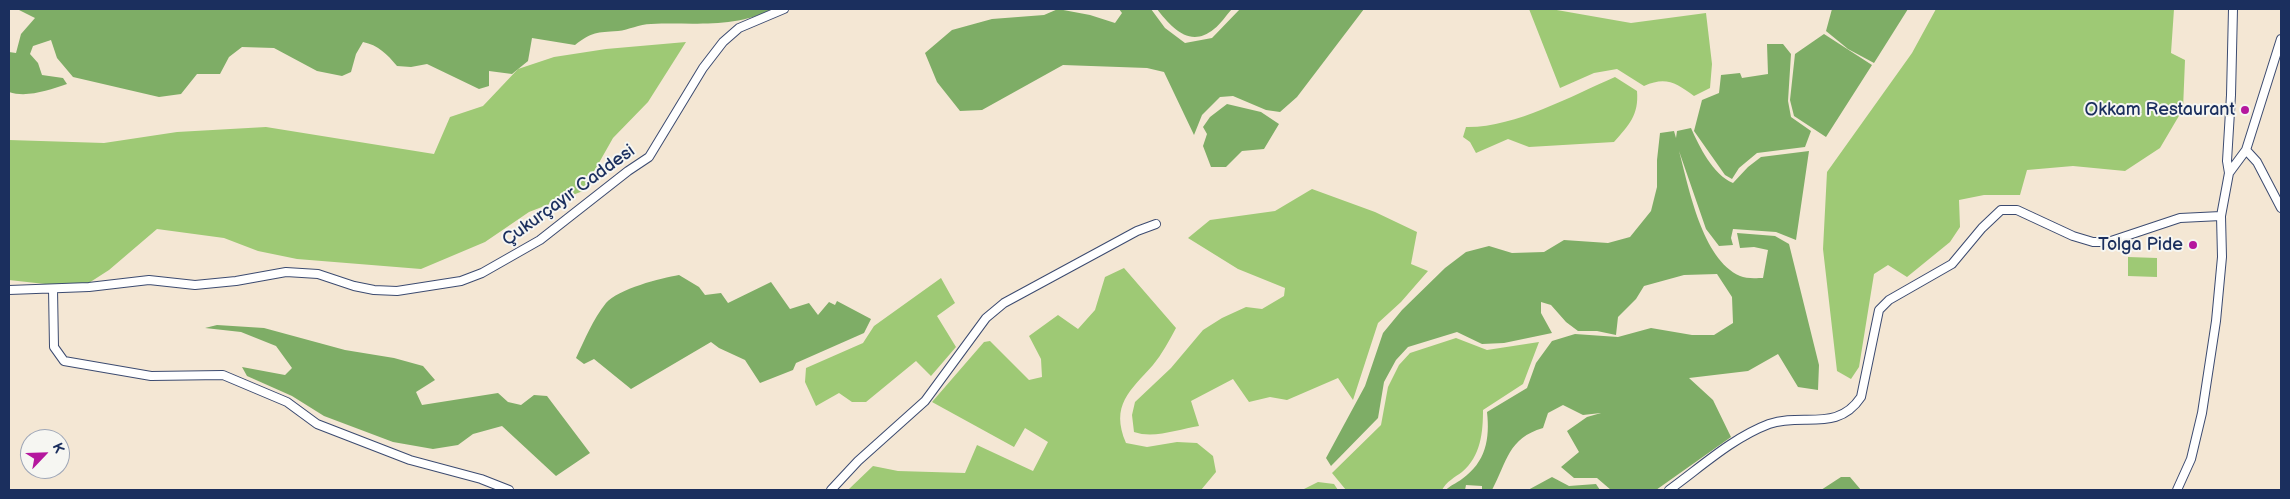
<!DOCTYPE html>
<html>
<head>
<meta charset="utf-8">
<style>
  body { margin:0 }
  #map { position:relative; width:2290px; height:499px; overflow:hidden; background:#f4e7d4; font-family:"Balsamiq Sans",sans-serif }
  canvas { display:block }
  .frame { position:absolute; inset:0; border:10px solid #1b2f5e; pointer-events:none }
  .north { position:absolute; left:20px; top:429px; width:50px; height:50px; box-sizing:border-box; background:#f6f6f2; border:1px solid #9ea6b7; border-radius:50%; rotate:66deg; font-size:14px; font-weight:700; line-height:20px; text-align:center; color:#1b2f5e }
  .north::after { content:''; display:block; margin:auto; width:18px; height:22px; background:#b5179e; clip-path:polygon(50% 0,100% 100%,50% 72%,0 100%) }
</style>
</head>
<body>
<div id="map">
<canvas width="2290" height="499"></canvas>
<div class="frame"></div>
<div class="north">K</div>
</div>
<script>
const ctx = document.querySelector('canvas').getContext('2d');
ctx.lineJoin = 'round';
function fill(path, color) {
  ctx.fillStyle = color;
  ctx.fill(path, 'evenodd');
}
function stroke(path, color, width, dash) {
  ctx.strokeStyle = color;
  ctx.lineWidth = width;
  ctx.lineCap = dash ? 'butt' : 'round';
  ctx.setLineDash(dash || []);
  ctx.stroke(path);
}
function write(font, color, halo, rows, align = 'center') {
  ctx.font = font + ' "Balsamiq Sans",sans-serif';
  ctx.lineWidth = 4;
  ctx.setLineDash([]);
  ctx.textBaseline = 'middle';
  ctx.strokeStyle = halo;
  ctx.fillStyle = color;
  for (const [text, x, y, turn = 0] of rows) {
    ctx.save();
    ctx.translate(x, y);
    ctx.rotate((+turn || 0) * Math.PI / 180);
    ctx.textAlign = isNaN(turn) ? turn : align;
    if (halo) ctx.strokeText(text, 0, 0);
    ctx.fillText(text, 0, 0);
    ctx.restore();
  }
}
const green = new Path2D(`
  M1529,9h22l80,14 75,-10 6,51 -2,24 -16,8c-18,-13 -28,-20 -50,-10l-27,-17 -23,4 -34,15z
  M1936,9h238l-3,44 14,7 -2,49 -23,39 -35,23 -52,-5 -46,4 -7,25h-36l-25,5 1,27 -10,15 -43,35 -19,-12 -14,9 -15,93 -8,12 -14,-8 -14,-122 4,-77 85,-119z
  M686,42l-38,60 -35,36 -30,53 -54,21 -44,30 -64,27 -124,-10 -39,-8 -34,-13 -67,-9 -48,41 -28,18 -72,-8v-140l95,3 73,-11 89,-5 168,27 16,-37 33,-11 35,-37 36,-12 52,-8z
  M1615,77l22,14c2,24 -8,34 -23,51l-85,5 -21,-8 -32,14 -6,-11 -7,-5 3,-10c48,1 105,-31 149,-50z
  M1312,189l63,23 42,20 -6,32 17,7 -27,31 -23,21 -25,77 -15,-22 -51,22 -17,-3 -21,5 -16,-23 -42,22 8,25c-20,3 -45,13 -65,6l-2,-17 3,-13 36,-34 32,-38 19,-12 24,-11 16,2 22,-13 1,-8 -47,-19 -50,-31 22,-18 65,-9z
  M2128,257l29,1v19l-29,-1z
  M1124,268l52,60c-7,13 -14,26 -23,37 -23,26 -43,40 -27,78l21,4 30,-5 20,1 16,13 3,16 -15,18 -352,-1 24,-23 25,5 67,2 12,-28 56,26 15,-29 -23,-14 -11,19 -82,-45 52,-60 6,-1 39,39 13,-3 -1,-18 -12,-23 29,-21 20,14 17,-19 10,-33z
  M941,278l14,25 -18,13 19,31 -25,29 -15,-15 -50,41h-14l-13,-9 -23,13 -11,-24 1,-14 57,-25 11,-17z
  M1456,338l31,12 52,-8 -16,42 -40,26c0,22 -2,46 -21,62 -7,5 -16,10 -20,18h-96l-14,-17 49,-48 7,-38 11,-22 11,-12z
  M1318,482l16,2 4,6h-36z`);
const forest = new Path2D(`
  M17,9h755c-37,20 -80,13 -121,15 -12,0 -22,6 -33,7 -22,2 -25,0 -43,14l-43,-7 -4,23 -16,13 -23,-3v15l-10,3 -52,-25 -16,3 -14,-1c-10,-12 -19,-21 -34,-24l-7,12 -5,18 -9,4 -25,-5 -43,-23 -32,-1 -13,10 -9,17h-23l-16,20 -22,3 -86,-20 -16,-19 -6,-18 -18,6 -3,8 8,9 4,12 21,3 4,6c-18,6 -40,14 -58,8v-40l7,1 5,-19 14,-16z
  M1058,9l32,6 25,8 7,-10 -3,-4h32l14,19 20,15 27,-5 28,-29h124l-67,88 -17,15 -14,-2 -33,-14 -13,1 -18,18 -8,20 -30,-63 -17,-4 -84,-3 -81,45 -22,1 -23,-29 -12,-29 27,-23 40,-11 52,-4z
  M1157,9h75c-6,6 -11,15 -18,20 -24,20 -43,-2 -57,-20z
  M1832,9h76l-34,54 -26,-14 -22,-18z
  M1824,34l48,31 -46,72 -32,-21 -4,-16 5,-46z
  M1767,44h16l8,10 -3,47 3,16 20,14 -6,16 -48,6 -18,15 -7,11 -7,-4 -31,-44 8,-31 17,-7 2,-18 19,-2 2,5 26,-4z
  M1227,104l34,8 18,12 -15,25 -22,2 -16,16h-15l-8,-21 4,-12 -4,-7 7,-10z
  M1691,128c8,18 22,47 42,55l15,-16 13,-10 48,-6 -13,89 -20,-8 -43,-3 -2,9 2,7 -14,1 -13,-17 -27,-78c10,37 23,108 61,125 6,3 17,2 23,2l5,-28 -14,-3 -14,1 -3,-15 38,3 14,8 30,121 -1,25 -20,-3 -20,-33 -30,17 -59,7 24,22 18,37 -75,53h-45l-14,-12h-23l-13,-11 18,-15 -12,-21 20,-14 14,-4 -18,2 -20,-10 -15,8 -5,15c-35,10 -36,34 -51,62h-10v-4l-16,-1 -1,5h-19c3,-4 11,-7 16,-11 24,-17 28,-40 25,-67l40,-24 9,-25 16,-22 23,-7 43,3 33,-9 41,7h22l19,-12 -1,-26 -15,-23 -33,1 -40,11 -8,13 -18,18 -2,18 -19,-4h-19l-12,-9 -15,-17 -10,-3v11l11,20 -48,10 -22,1 -25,-12 -49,15 -12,13 -12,22 -6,36 -47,48 -5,-8 39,-72 18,-53 19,-23 43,-42 21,-16 23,-6 23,7 32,-1 20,-12 44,3 22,-6 21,-26 6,-24v-27l3,-27 14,-2 2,7 1,-7z
  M679,275l20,12 6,8 16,-2 7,10 43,-21 19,27 19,-6 9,12 11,-13 6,3 2,-4 34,18 -7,14 -68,30 -3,7 -33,13 -15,-23 -26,-12 -8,-6 -80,47 -37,-30 -10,5 -8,-6c9,-19 17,-39 30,-55 12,-14 55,-25 73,-28z
  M217,325l47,3 81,22 49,8 29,8 12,14 -19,12 6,13 76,-12 10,9 13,3 13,-10 13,1 43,57 -34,23 -54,-50 -29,8 -15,11 -25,4 -40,-7 -69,-26 -32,-20 -45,-20 -5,-9 43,8 7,-7 -16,-22 -35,-14 -36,-4z
  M1552,477l17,9 27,-2 4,6h-72z
  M1841,477h9l11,13h-40z`);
const minor = new Path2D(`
  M2246,150l11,12 24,46
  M2229,173l-2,-12 4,-66 2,-86
  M53,289l1,58 10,14 87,15 72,-1 64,27 30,22 93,36 71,19 28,11
  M9,290l80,-3 60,-7 46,5 41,-4 50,-9 32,2 36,12 20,4 23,1 64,-10 21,-8 58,-33 88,-69 21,-14 54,-89 20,-26 16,-14 45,-19
  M831,490l27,-29 67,-60 61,-83 18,-15 133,-72 19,-7
  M1669,490c32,-23 63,-52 100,-66 34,-12 68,9 92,-27l18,-87 10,-10 63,-36 30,-36 19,-18h16l56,26 20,6h15l72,-24 41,-2
  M2177,490l14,-31 11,-46 14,-92 6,-64 -1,-41 8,-43 17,-23 35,-111`);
const markers = [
  [2245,110,5,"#b5179e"],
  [2193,245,5,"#b5179e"]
];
const poiNames = [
  ["Okkam Restaurant",2235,110],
  ["Tolga Pide",2183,245]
];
const streetNames = [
  ["Çukurçayır Caddesi",569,196,-36]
];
fill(green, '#9ec975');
fill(forest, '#7ead66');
stroke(minor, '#3c4b70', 10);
stroke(minor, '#fff', 8);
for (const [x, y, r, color] of markers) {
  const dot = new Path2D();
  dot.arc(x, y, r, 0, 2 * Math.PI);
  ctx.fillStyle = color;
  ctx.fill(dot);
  stroke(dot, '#f6f6f2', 2);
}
write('18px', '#1b2f5e', '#f6f6f2', poiNames, 'right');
write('18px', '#1b2f5e', '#f6f6f2', streetNames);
</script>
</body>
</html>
